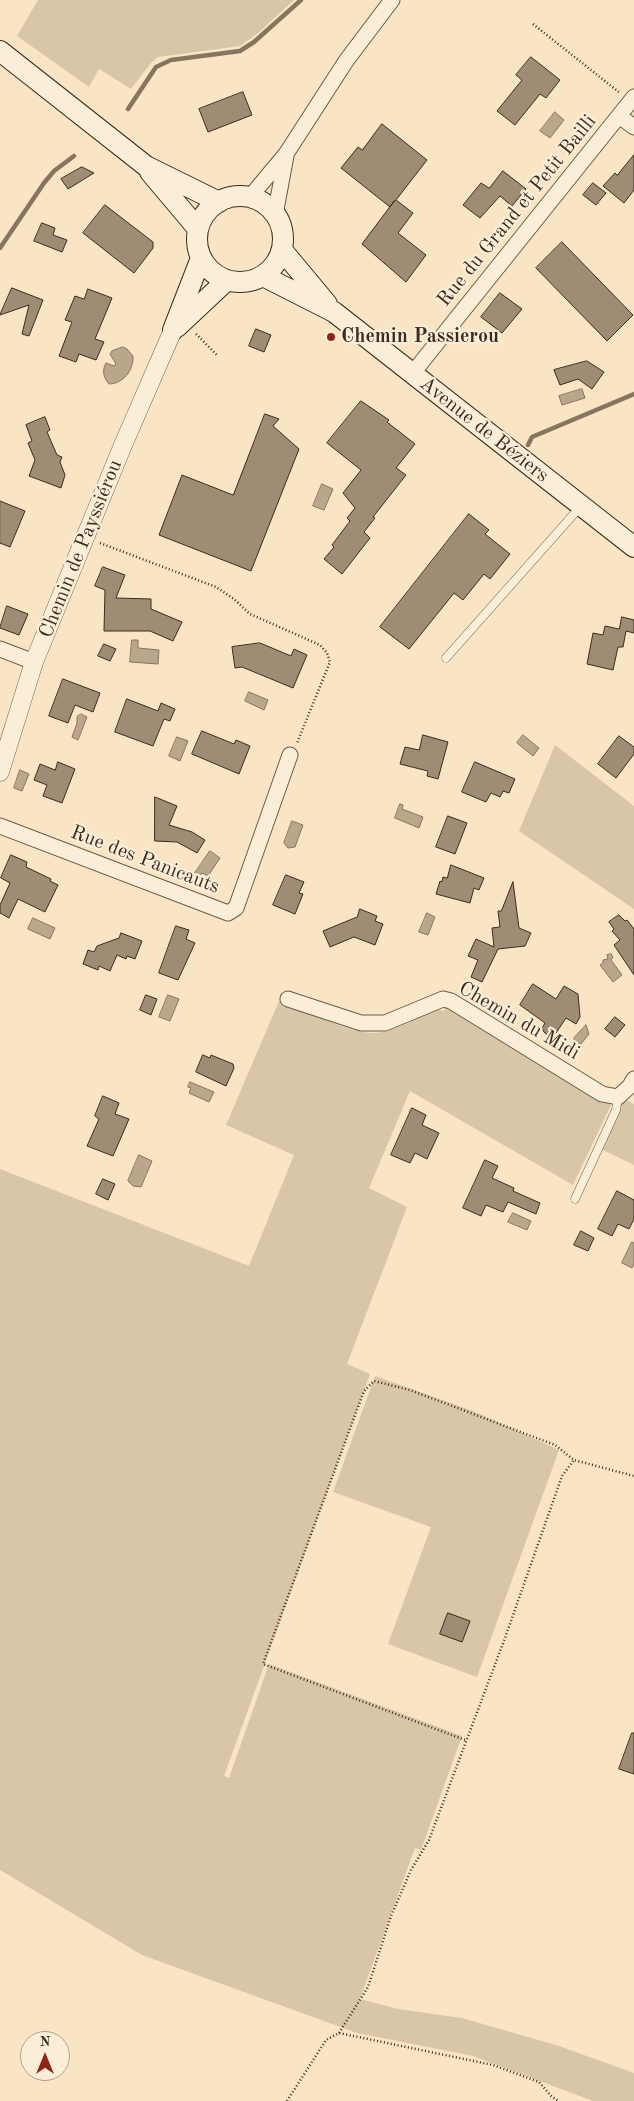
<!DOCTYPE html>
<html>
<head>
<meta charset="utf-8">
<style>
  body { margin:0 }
  #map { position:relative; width:634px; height:2101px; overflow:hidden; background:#f9e5c3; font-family:"Old Standard TT",serif }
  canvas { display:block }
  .north { position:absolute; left:20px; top:2031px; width:50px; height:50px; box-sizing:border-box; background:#fbeed8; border:1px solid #afa08e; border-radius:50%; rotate:0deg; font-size:14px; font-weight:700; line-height:20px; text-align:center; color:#3c2b1e }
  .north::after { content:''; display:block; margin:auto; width:18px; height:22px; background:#8f2418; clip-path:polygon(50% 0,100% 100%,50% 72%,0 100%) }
</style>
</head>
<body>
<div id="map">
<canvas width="634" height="2101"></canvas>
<div class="north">N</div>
</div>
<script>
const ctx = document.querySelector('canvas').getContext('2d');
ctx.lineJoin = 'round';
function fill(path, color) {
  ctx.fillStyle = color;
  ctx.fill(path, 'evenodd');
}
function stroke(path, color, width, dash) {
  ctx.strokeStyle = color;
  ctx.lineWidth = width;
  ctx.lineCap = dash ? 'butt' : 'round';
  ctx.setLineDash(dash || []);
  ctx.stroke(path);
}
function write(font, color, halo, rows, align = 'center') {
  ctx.font = font + ' "Old Standard TT",serif';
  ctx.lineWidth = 4.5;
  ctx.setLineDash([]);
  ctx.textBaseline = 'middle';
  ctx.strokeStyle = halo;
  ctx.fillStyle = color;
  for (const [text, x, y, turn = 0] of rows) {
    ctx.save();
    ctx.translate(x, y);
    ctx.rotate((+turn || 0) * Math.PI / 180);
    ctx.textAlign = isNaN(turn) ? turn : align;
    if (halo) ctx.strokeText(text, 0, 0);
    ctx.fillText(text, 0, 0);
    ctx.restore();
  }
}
const green = new Path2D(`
  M38,0h256l-37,34 -17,12 -82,11 -8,7 -19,25 -32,-20 -10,18 -72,-51z
  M555,745l79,61v103l-115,-78z
  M279,1001c21,8 76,34 96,32 19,-1 44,-16 62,-23l7,1 3,-8 164,102 -38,80 -163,-94 -41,97 38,19 -60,157 23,10 -146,402 5,2 40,-114 193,72 -41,114 -6,-2 -55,151 38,10 64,9 97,28 75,27v28h-41l-120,-45 -116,-23 -215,-78 -142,-85v-701l249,97 45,-111 -68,-30z
  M620,1097l14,7v61l-37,-18z
  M375,1376l98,35 86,39 -82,227 -89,-33 43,-117 -98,-35z`);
const water = new Path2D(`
  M555,112l9,8 -14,18 -10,-7z
  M123,347l4,2 6,7c1,14 -10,28 -24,28 -6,-7 -7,-14 -3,-21l8,3 2,-2 -6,-10 2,-3z
  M582,389l3,9 -23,7 -3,-9z
  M322,484l11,5 -9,21 -11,-4z
  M132,640h6v8l21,2 -1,14 -28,-2z
  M249,692l19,8 -4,10 -19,-9z
  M81,714l6,3 -9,23 -6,-3 5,-14v-6z
  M523,735l16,13 -6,8 -16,-13z
  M177,737l11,4 -8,20 -11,-5z
  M20,770l9,4 -7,17 -8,-3z
  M400,804l3,1 -1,4 21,8 -4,11 -24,-10z
  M292,821l11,4 -8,22 -7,1 -4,-5z
  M210,851l10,7 -12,18 -6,-3 -3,3 -4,-3z
  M427,913l8,4 -7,18 -9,-3z
  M33,918l22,10 -5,11 -22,-10z
  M611,954l2,3 -2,3 11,15 -9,7 -13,-17 3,-2v-3l5,-1 -1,-4z
  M168,995l11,4 -9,22 -11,-4z
  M586,1025l3,9 -8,10h-7v-6z
  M190,1082l24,10 -5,10 -20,-9 2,-5 -3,-1z
  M139,1155l13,6 -11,26 -8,-1 -5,-5z
  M513,1213l18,8 -4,9 -19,-8z
  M632,1242l2,1v21l-2,4 -10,-5z`);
const stream = new Path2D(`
  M128,109l28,-42 15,-7 69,-9 14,-9 47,-42
  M0,248l44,-65 10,-12 20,-15
  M528,445l4,-8 102,-43`);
const building = new Path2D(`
  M531,57l29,23 -14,18 -6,-4 -25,31 -18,-14 25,-31 -6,-5z
  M243,92l9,23 -44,17 -9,-23z
  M382,124l45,36 -31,40 17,13 -15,20 28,22 -20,27 -44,-38 33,-44 -5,7 -49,-39 17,-21 4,3z
  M634,155v35l-10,13 -21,-17 12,-13 2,2z
  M82,167l12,6 -26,16 -7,-10z
  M503,171l23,18 -14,17 -12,-10 -20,22 -17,-13 18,-22 8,5z
  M593,183l13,10 -10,12 -13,-10z
  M105,205l48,37v6l-19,25 -51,-40z
  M42,223l13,5 -2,7 14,5 -5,12 -28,-11z
  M562,242l71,73 -26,26 -71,-73z
  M12,288l31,12 -14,36 -7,-2 7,-29 -29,10z
  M88,289l24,9 -17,41 9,3 -8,18 -17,-6 -3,8 -17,-6 13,-34 -7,-2 10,-24 9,3z
  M500,293l22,16 -20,24 -21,-16z
  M256,329l15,6 -7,17 -15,-6z
  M587,361l17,11 -12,17 -14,-10 -18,6 -6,-15z
  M361,401l28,19 -2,2 28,22 -19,24 10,7 -33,42 2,1 -11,14 6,6 -28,36 -18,-15 10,-12 -2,-2 18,-24 -3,-3 8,-10 -12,-15 18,-23 -34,-27z
  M265,414l14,5 -6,7 26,23 -48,122 -92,-36 23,-60 51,20z
  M45,417l5,13 -3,2 10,23 5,2 -2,5 5,13 -4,13 -32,-12 6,-16 -7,-17 4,-2 -6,-16z
  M0,501l25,10 -15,36 -10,-4z
  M469,514l20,16 -4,4 25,20 -20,25 -6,-5 -21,26 -9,-7 -45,56 -29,-22z
  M103,567l22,8 -9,23 35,1v10l31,13 -9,19 -23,-10h-46l1,-41 -10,-4z
  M7,606l21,8 -9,21 -19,-7z
  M622,617l12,3v13l-8,-2 -3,16h-5l-5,23 -26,-6 6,-31 10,2 2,-9 14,3z
  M260,643l31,13 3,-7 13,6 -14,33 -51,-21 -7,1 -3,-21z
  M104,644l12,5 -6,12 -12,-5z
  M63,679l37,14 -7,19 -18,-7 -7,18 -19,-7z
  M127,699l31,12 3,-8 14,6 -5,12 -6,-2 -11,27 -38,-14z
  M202,731l32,13 2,-4 14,6 -11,28 -47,-20z
  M423,735l25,7 -10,37 -11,-3 1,-5 -28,-7 5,-17 14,3z
  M619,736l15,11v7l-18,24 -18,-14z
  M58,762l17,7 -13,34 -19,-7 4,-11 -13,-5 6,-16 15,6z
  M475,762l40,17 -6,14 -6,-2 -3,6 -9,-4 -5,9 -24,-10z
  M155,797l22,9 -8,19 23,7 13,8 -8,13 -20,-11 -22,-1z
  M448,816l19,7 -12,31 -19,-7z
  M11,855l16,7 -1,5 25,12 -1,2 8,4 -13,27 -27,-13 -9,19 -9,-5v-8l10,-22 -9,-5z
  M451,865l33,13 -5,12 -5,-2 -4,15 -34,-9 4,-13 2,1 1,-5 4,1z
  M286,875l18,7 -5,11 4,1 -8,20 -22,-9z
  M513,882l6,46 12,5 -6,13 -27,3 -16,33 -11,-5 7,-17 -10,-4 8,-17 18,8 -2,-19 8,-1 -2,-16h3z
  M360,909l17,7 -2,5 8,3 -8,21 -21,-8 -24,10 -7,-16 34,-14z
  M619,915l6,6 2,-1 7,9v46l-20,-30 6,-5 -8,-9 2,-2 -5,-7z
  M176,926l13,4 -3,9 9,4 -17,37 -19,-7z
  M121,933l21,8 -7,18 -8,-3 -1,3 -9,-4 -7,16 -11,-5 -1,4 -15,-6 5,-14 6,2 3,-6 22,-8z
  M533,984l23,15 8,-13 14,8 2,23 -4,7 -10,-6 -14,21 -8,-7 -2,-4 3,-5 -25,-18z
  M146,995l11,4 -6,16 -11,-5z
  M615,1017l10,8 -10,12 -10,-8z
  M203,1055l7,3 1,-3 22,9 1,4 -8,18 -30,-14z
  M103,1096l16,7 -4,11 14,5 -16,37 -26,-10 12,-27 -4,-3z
  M412,1108l14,7 -4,10 17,8 -12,26 -12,-6 -5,10 -19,-8z
  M485,1160l13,6 -6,12 22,10 -1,3 27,12 -4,11 -28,-12 -5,10 -17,-7 -5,11 -18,-8z
  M103,1179l12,5 -7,16 -12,-6z
  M617,1191l17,9v19l-5,10 -11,-5 -6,12 -14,-7z
  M581,1231l13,7 -6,13 -14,-6z
  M448,1613l22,8 -8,21 -22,-8z
  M632,1733h2v41l-15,-5z`);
const path = new Path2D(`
  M533,24l87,69
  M196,334l21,21
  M100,543l116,44 18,12 16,15 70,31 7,8 3,9 -33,81
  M465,1740l-202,-76 101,-273 10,-10 36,9 145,55 19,15 60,16
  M339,2033l29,-46 23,-71 20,-46 18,-30 76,-202 57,-162 12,-16
  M287,2101l39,-61 13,-7 154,32 46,17 13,15 7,4`);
const service = new Path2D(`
  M446,658l135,-152
  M575,1199l41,-89 2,-13`);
const minor = new Path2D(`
  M619,116l15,11
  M250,197l36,-43 60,-93 46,-61
  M275,215l11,-59
  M412,374l222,-277
  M0,649l34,13
  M0,826l228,87 8,-5 54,-153
  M288,999l73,24h24l58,-24 8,2 151,93 16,3 12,-11 4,-7`);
const tertiary = new Path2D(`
  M0,772l34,-110 89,-217 50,-115`);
const secondary = new Path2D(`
  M0,51l146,115 73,36
  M150,172l48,57
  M197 239a43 43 0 1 1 86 0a43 43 0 1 1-86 0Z
  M282,250l45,54
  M263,276l71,36 300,235
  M177,327l49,-46
  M173,330l28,-72`);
const markers = [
  [331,337,5,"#8f2418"]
];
const streetNames = [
  ["Rue du Grand et Petit Bailli",517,211,-51],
  ["Avenue de Béziers",484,430,38],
  ["Chemin de Payssiérou",81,549,-68],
  ["Rue des Panicauts",145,860,21],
  ["Chemin du Midi",519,1021,30]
];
const poiNames = [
  ["Chemin Passierou",341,337]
];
fill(green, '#d9c5a7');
fill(water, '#b9a68b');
stroke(water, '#87755f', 1);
stroke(stream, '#87755f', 4.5);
fill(building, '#9e8c74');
stroke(building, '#3c2b1e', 1);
stroke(service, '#6b5a47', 9);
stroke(minor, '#6b5a47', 17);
stroke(tertiary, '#6b5a47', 19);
stroke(secondary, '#3c2b1e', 22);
stroke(path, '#3c2b1e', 2.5, [1, 2.5]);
stroke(service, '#fbeed8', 8);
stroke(minor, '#fbeed8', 15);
stroke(tertiary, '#fbeed8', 18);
stroke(secondary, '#fbeed8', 20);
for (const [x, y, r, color] of markers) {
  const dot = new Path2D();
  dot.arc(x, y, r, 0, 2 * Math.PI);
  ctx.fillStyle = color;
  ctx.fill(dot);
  stroke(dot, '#fbeed8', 2);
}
write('20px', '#3c2b1e', '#fbeed8', streetNames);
write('bold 20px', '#3c2b1e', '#fbeed8', poiNames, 'left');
</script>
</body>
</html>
